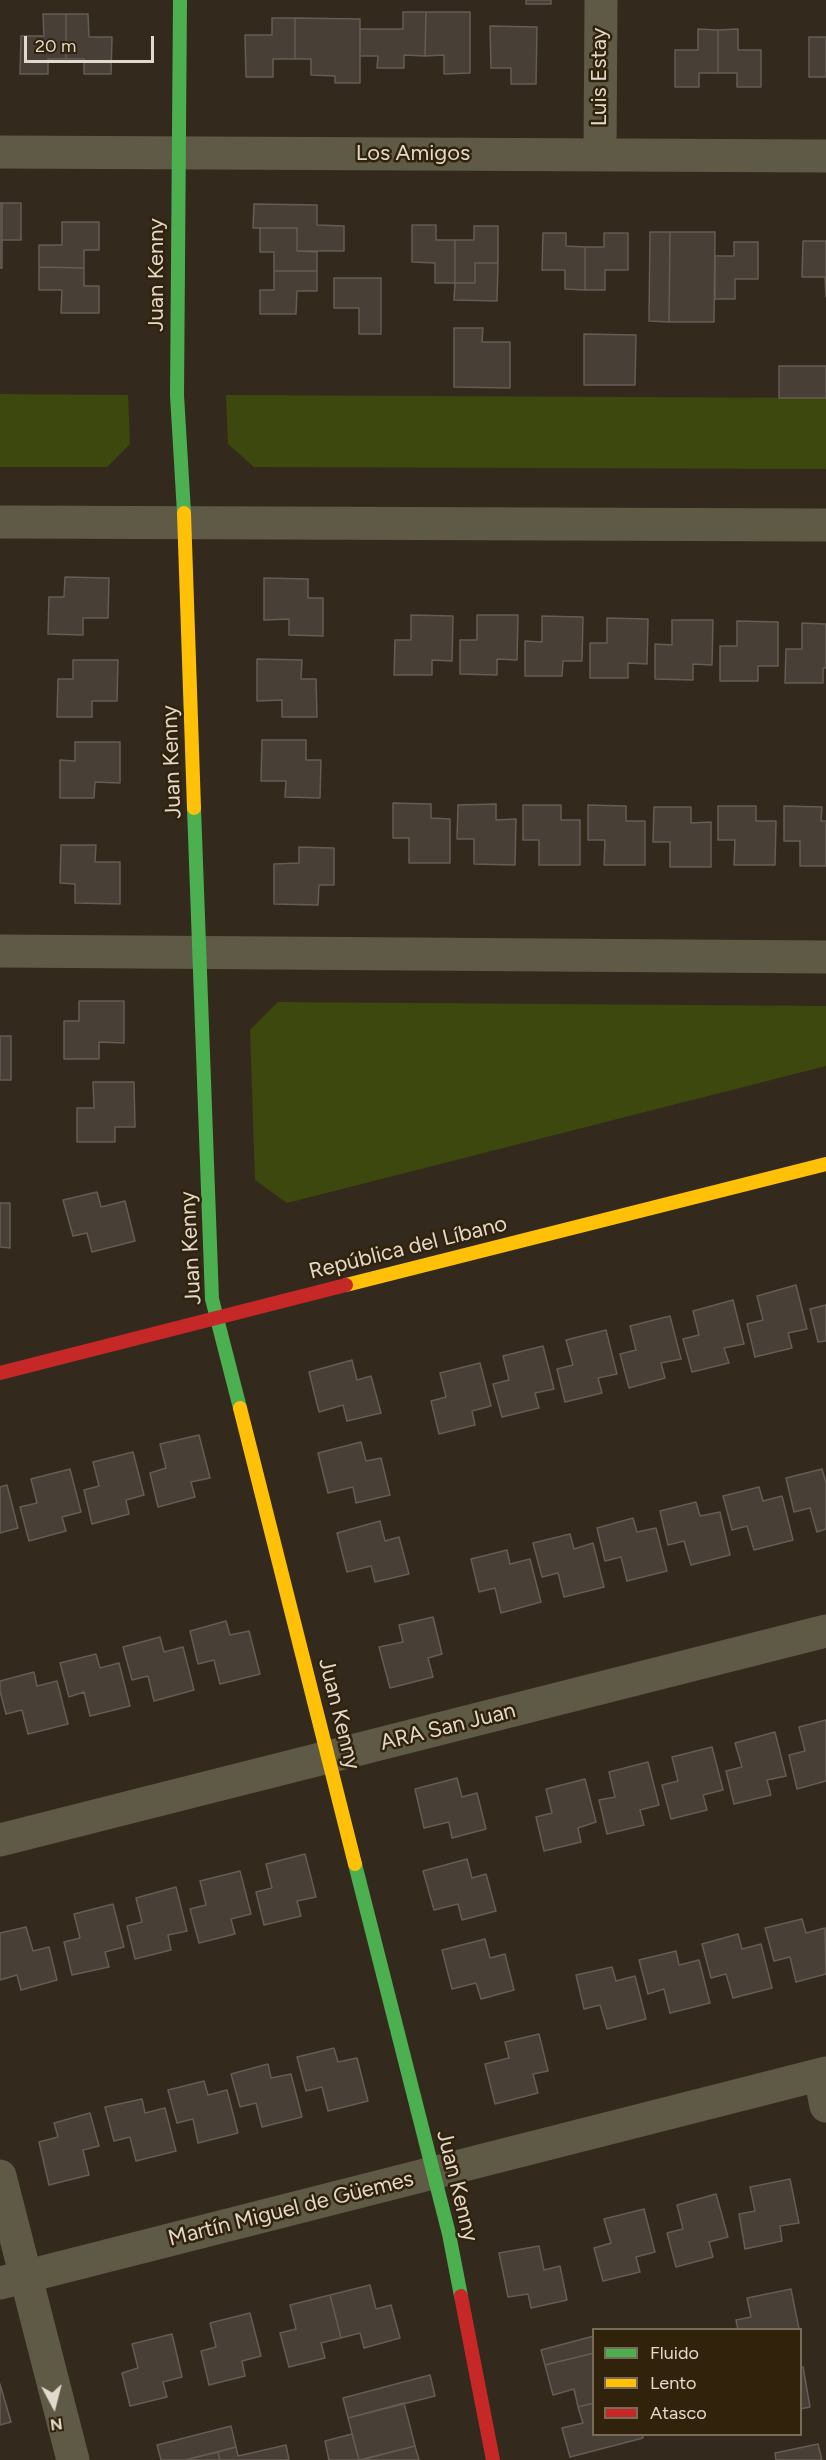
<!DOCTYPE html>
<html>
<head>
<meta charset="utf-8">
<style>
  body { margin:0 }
  #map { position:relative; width:826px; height:2460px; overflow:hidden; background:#332a1d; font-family:Figtree,sans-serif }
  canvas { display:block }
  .legend { position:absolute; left:592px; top:2328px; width:210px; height:108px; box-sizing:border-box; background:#31220b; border:2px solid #786b58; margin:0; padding:8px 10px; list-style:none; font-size:18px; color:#e2d8cb }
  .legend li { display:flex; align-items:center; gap:12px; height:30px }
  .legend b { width:30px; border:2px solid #786b58 }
  .north { position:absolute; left:24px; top:2376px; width:60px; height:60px; -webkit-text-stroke:4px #31220b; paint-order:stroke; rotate:173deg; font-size:16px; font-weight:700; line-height:24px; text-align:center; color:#e2d8cb }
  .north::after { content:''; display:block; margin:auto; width:21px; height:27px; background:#e2d8cb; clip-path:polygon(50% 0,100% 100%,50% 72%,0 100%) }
  .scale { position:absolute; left:24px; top:36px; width:130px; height:27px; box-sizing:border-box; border:3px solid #e2d8cb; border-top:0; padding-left:8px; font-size:18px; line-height:21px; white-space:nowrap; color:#e2d8cb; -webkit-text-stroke:4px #31220b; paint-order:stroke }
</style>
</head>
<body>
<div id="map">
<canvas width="826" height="2460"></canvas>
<ul class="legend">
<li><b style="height:8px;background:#4caf50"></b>Fluido</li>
<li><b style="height:8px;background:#ffc107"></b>Lento</li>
<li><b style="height:8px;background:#c62828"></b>Atasco</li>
</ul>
<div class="north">N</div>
<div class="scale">20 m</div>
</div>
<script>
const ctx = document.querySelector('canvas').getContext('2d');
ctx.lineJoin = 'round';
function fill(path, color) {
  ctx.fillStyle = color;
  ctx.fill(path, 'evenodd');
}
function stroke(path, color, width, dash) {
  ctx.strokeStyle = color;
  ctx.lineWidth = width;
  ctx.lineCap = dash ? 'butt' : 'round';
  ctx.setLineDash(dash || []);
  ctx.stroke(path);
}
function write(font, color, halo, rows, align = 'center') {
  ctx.font = font + ' Figtree,sans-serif';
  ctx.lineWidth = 5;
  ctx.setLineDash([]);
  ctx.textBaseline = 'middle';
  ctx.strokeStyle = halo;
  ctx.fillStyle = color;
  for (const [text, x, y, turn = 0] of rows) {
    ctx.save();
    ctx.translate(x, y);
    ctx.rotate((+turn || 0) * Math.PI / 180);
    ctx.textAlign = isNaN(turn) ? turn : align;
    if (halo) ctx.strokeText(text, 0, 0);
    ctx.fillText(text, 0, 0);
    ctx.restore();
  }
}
const green = new Path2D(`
  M0,394l128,1 2,49 -23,23h-107z
  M226,395l600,3v71l-572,-2 -26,-23z
  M278,1002l548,4v60l-539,137 -32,-23 -5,-150z`);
const building = new Path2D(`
  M526,0h25v4h-25z
  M403,12h23l-1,44 -21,-1v13h-27l1,-12h-18v-27h43z
  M426,12h44v61l-26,1v-19l-19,1z
  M43,14h23v45h-18v15h-28l1,-38h23z
  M66,14h22l1,23h23l-1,37h-27v-15h-18z
  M272,18h23v41h-22v18h-27l-1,-42h27z
  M295,18l65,1v64h-25v-7l-24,-1v-16h-16z
  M490,26l47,1 -1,57h-25v-16h-20z
  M698,29l20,1v43h-19v14h-24v-37h23z
  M738,29v21h23v37h-24v-14h-19v-43z
  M809,37h17v40h-17z
  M0,203h2v65h-2z
  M2,203h19v37h-19z
  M254,204l63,1v20l27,1v25h-47v-23h-44z
  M62,222h37v28h-15v18l-45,-1v-22h23z
  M412,225h24v15h19v43h-20v-20l-23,-1z
  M474,226h24v37h-23v20h-20v-43h19z
  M260,228h37v23l20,1v19h-43v-19h-14z
  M650,232h20l-1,90 -20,-1z
  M670,232h45l-1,90h-45z
  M543,233h23v13l19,1v43l-20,-1v-19h-23z
  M604,233h24v37h-23v20h-20v-43h19z
  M803,241h23v56l-1,-20h-23z
  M734,242h24v37h-23v20h-20v-43h19z
  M475,263h23l-1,38 -43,-1 1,-17h20z
  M39,267l45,1v18h15v27h-38l1,-23h-23z
  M274,271h43v20h-20l-1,23h-36v-24h14z
  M334,278h47v56h-22v-26h-25z
  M454,328h29l-1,14h28v46l-56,-1z
  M584,334l52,1 -1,50h-51z
  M779,366h47v32h-47z
  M65,577l44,1 -1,40h-25v17l-35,-1 1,-37h15z
  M264,578l44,1v19h15v38l-34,-1v-16l-25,1z
  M411,615l42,1 -1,45 -20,-1v15h-38l1,-35h16z
  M477,615h41l-1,45 -20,-1v16l-37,-1v-34h17z
  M542,616l41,1 -1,44h-19l-1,15h-37v-35l17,1z
  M607,618l41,1 -1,45 -19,-1v15h-38v-35h17z
  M672,620h41l-1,45 -19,-1v16l-38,-1v-35l17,1z
  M737,621l41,1v44h-20v15h-38v-35h17z
  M802,623l24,1v44h-3v15h-38l1,-34h16z
  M257,659l45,1 -1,19h15l1,38h-35v-17l-25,1z
  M73,660h45l-1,41h-25v16h-35l1,-38h15z
  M262,740h44v20h15l-1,38 -35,-1 1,-16h-25z
  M75,742h45v41l-25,-1 -1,16h-34v-38l15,1z
  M393,803l38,1v14l19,1v44h-41v-25h-16z
  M496,804v16l20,-1 -1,46 -41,-1v-25h-17l1,-34z
  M523,805h38v15h19v45h-41v-25h-16z
  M588,805l38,1v15h19v44h-41l1,-25h-17z
  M718,806h38v15h20l-1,44h-41l1,-25h-17z
  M784,806l38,1 -1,14h5v45h-26v-25h-16z
  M654,807h37v16l20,-1v45h-41v-25h-17z
  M61,845h35l-1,17h25v42l-45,-1v-19l-15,-1z
  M299,847l35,1v37h-15l-1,20 -44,-1v-40l25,-1z
  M79,1001h45v42l-25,-1v17h-35v-38h15z
  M0,1036h11v44h-11z
  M93,1082h41l1,45h-20v15h-38v-34h17z
  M97,1192l4,15 24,-6 10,40 -43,11 -5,-19 -14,3 -10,-36z
  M0,1203h10v45l-10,-1z
  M796,1285l11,44 -19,4 4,15 -37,9 -8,-33 16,-4 -6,-24z
  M733,1300l11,44 -20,4 5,15 -37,9 -9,-33 16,-4 -6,-24z
  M826,1305v36l-8,1 -8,-33z
  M670,1316l11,43 -20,4 4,15 -36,10 -9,-34 16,-4 -6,-24z
  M606,1330l11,44 -19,4 4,15 -37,9 -8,-33 16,-4 -7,-25z
  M543,1346l11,43 -19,4 4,15 -37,9 -9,-33 16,-4 -6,-24z
  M352,1360l5,20 14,-4 10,37 -34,8 -4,-16 -24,7 -10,-40z
  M480,1363l11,43 -19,5 3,14 -36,9 -8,-33 15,-4 -6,-24z
  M199,1435l11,43 -19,4 4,15 -37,10 -8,-34 16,-5 -6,-24z
  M361,1442l5,19 15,-3 9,37 -34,8 -3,-16 -25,6 -10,-40z
  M133,1452l11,43 -18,5 3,14 -37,10 -8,-34 15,-4 -6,-24z
  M70,1469l11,43 -19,5 4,14 -37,10 -9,-34 17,-4 -6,-24z
  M822,1469l4,14v46l-9,3 -7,-24 -16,4 -8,-34z
  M7,1485l11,43 -18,5v-46z
  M759,1487l4,14 19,-5 11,44 -39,10 -7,-24 -15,4 -9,-34z
  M696,1502l4,14 20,-4 10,43 -39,10 -7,-24 -16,4 -8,-34z
  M633,1518l4,14 19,-4 11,43 -40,10 -6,-24 -16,4 -8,-33z
  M380,1521l5,20 14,-4 10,37 -34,8 -4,-16 -24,6 -10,-39z
  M570,1534l4,15 19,-6 11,44 -40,10 -6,-24 -16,4 -9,-34z
  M507,1550l3,14 20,-5 11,43 -40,11 -6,-25 -16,4 -8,-33z
  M433,1617l9,37 -14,4 5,19 -43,11 -11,-41 24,-5 -4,-17z
  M226,1621l4,14 19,-4 11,43 -40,10 -6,-24 -16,4 -8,-33z
  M160,1637l4,15 19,-5 11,43 -40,11 -6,-25 -16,4 -9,-33z
  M96,1654l4,14 19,-5 11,43 -40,10 -6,-24 -15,5 -9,-34z
  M34,1672l3,14 20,-5 11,43 -40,10 -6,-24 -16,4 -6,-23v-10z
  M826,1720v61l-29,8 -8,-34 16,-4 -6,-24z
  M775,1732l11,44 -19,4 4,15 -37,9 -8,-33 16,-4 -7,-24z
  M712,1747l11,43 -20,5 4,15 -36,9 -9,-34 16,-4 -6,-24z
  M648,1762l11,43 -19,5 4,15 -37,9 -8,-34 16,-3 -6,-25z
  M457,1778l5,19 15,-4 9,36 -34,9 -3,-16 -25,6 -9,-39z
  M585,1779l11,43 -18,6 3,14 -37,9 -8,-34 16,-4 -6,-24z
  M305,1854l11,43 -19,4 4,15 -37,9 -8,-33 16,-4 -6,-24z
  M467,1859l5,19 14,-4 10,37 -34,9 -4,-16 -24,6 -11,-39z
  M240,1871l11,43 -20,5 4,15 -36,9 -9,-34 16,-4 -6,-24z
  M176,1887l11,44 -19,4 3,15 -36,9 -8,-33 15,-4 -6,-24z
  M113,1904l11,43 -19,5 4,15 -37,8 -8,-33 16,-4 -6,-24z
  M802,1919l4,14 19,-5 1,46 -30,8 -6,-25 -16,4 -9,-33z
  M26,1927l7,24 16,-4 8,33 -36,10 -4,-15 -17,5v-47z
  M738,1934l4,15 19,-5 11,44 -39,10 -7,-24 -15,4 -9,-34z
  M485,1939l5,19 15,-4 9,36 -33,9 -5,-16 -24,6 -10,-39z
  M676,1951l3,14 20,-5 11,43 -40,10 -6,-24 -16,5 -9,-34z
  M612,1967l4,14 19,-5 11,43 -39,10 -7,-24 -16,4 -8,-34z
  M539,2034l9,37 -15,3 5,19 -43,11 -10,-40 24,-6 -4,-16z
  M334,2048l4,14 19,-4 11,43 -40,10 -6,-24 -16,4 -9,-34z
  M268,2064l3,14 20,-4 11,43 -40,10 -6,-24 -16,4 -9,-33z
  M204,2081l4,14 19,-5 11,43 -40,10 -5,-24 -16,4 -9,-33z
  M142,2099l3,14 20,-5 11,43 -40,10 -6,-24 -16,4 -9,-34z
  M90,2113l9,33 -16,4 6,25 -40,10 -10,-43 19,-5 -4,-14z
  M790,2179l9,44 -19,3 2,15 -37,8 -6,-35 16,-3 -5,-24z
  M716,2194l12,43 -19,5 4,15 -37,10 -9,-34 16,-4 -6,-24z
  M644,2209l11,43 -19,5 4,15 -37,9 -9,-33 17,-5 -7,-24z
  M539,2246l5,24 16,-4 7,34 -36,8 -3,-14 -20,3 -9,-44z
  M370,2285l6,24 15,-4 9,33 -36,10 -4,-15 -19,5 -11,-43z
  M791,2289l8,40 -61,1 -2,-10 15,-3 -4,-19z
  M330,2295l11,43 -20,5 4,15 -36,9 -9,-34 16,-4 -6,-24z
  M250,2313l11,43 -19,5 3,15 -36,9 -8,-34 15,-4 -6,-24z
  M172,2334l10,43 -19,5 4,15 -37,9 -8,-33 16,-5 -6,-24z
  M594,2336v17l-49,12 -4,-15z
  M594,2353v50l-16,4 -4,-18 -21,6 -8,-30z
  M803,2367l7,40 -10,2v-41z
  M430,2375l5,21 -87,22 -5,-20z
  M0,2384l11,38 -11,3z
  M404,2403l11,43 -56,14 -11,-42z
  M594,2403v31h48l1,4 -73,19 -8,-29 21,-5 -5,-16z
  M231,2426l5,21 -51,13h-24l-4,-15z
  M352,2434l7,26h-30l-4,-19z
  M818,2444l4,16h-46l-1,-7z
  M286,2445l3,15h-69l-2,-8 18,-5 2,9z
  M415,2446l4,14h-58z
  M218,2452l2,8h-35z`);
const street = new Path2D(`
  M0,152l826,4
  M600,155l1,-155
  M0,522l826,3
  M0,951l826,6
  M0,1840l826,-209
  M820,2075l6,31
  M0,2176l73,284
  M0,2283l826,-210`);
const fast = new Path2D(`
  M180,0l-3,395 7,118
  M194,808l18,491 28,109
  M355,1864l94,370 12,62`);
const slow = new Path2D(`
  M184,513l10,295
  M346,1285l480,-121
  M240,1408l115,456`);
const jam = new Path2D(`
  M0,1373l346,-88
  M461,2296l32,164`);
const streetNames = [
  ["Luis Estay",600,77,-90],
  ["Los Amigos",413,154],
  ["Juan Kenny",157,275,-90],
  ["Juan Kenny",172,762,-92],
  ["Juan Kenny",191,1248,-93],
  ["República del Líbano",408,1248,-14],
  ["Juan Kenny",339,1714,76],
  ["ARA San Juan",448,1727,-14],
  ["Juan Kenny",457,2186,76],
  ["Martín Miguel de Güemes",291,2209,-14]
];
fill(green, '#3c480d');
fill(building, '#483f37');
stroke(building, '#665c55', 1.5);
stroke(street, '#5e5a46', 33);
stroke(fast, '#4caf50', 14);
stroke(slow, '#ffc107', 14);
stroke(jam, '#c62828', 14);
write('22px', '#e2d8cb', '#31220b', streetNames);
</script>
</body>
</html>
